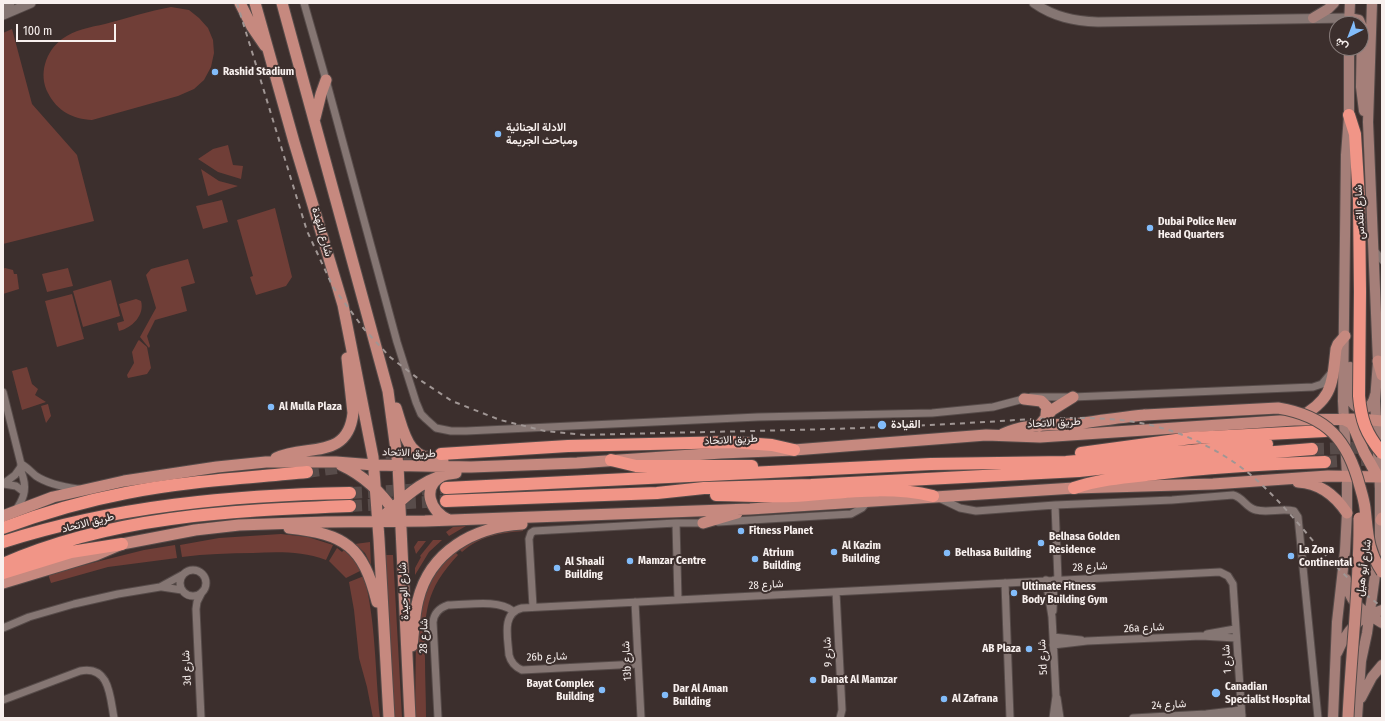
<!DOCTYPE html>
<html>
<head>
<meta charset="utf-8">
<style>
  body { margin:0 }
  #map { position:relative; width:1385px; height:721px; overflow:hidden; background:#3c2f2d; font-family:"Fira Sans Condensed",Vazirmatn,sans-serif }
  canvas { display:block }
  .frame { position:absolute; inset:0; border:4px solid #f8f0ee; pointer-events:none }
  .north { position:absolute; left:1329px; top:16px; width:40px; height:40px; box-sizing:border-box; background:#3c2f2d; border:1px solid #877c7a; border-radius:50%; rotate:222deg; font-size:11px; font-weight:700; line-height:16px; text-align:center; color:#f8f0ee }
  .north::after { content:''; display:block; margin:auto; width:14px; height:18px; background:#82bcfa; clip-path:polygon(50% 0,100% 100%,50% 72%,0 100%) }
  .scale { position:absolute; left:16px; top:24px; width:100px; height:18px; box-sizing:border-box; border:2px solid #f8f0ee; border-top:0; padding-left:5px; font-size:12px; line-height:14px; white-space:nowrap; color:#f8f0ee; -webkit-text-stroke:3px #3c2f2d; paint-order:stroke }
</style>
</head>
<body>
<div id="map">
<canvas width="1385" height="721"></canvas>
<div class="frame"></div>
<div class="north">ش</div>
<div class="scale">100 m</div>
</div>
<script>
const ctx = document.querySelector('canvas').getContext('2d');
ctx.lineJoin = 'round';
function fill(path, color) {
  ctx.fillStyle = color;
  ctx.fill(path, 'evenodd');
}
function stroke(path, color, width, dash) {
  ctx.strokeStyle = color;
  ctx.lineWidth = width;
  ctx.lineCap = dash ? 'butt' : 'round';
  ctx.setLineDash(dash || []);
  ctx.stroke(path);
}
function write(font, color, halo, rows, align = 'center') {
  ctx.font = font + ' "Fira Sans Condensed",Vazirmatn,sans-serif';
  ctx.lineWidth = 4;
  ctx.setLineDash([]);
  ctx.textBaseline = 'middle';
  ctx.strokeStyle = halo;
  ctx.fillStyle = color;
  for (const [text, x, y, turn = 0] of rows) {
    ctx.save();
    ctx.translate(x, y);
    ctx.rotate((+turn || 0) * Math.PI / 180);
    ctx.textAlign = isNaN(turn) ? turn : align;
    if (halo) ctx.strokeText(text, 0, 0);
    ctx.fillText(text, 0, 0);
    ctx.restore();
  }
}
const green = new Path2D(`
  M171,7l18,3 10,8 9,10 5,12 1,13 -3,14 -7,13 -10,9 -16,7 -86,24c-19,-1 -35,-9 -44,-27 -10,-19 -2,-42 14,-54 12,-9 29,-12 43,-15 22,-6 44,-13 66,-17z
  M12,29l20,75 45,51 17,66 -91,23v-211z
  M228,145l5,20 10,1 -2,13 -23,-7 -20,-13 15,-10z
  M201,169l18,12 19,5 -30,10z
  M222,200l6,22 -25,7 -7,-23z
  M275,208l17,69 -6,9 -30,9 -6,-18 3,-1 -16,-56z
  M188,259l7,24 -14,4 6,24 -32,9 -8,16 3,10 -1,2 -9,-11 16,-29 -10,-33 5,-6z
  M5,268l8,2 1,4h3l2,15 -16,5v-25z
  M68,268l5,18 -26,6 -5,-18z
  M111,280l9,36 -37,11 -10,-36z
  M72,294l12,45 -27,8 -12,-46z
  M136,299l5,2c4,14 -9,27 -22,30l-2,-8 7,-2 -5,-17z
  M139,340l8,7 4,21 -4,6 -19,4 -1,-3 7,-12 -2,-11 6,-11z
  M27,367l5,17 6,5 -3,6 11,7 -24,8 -10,-39z
  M48,404l3,12 -5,7 -5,-17z
  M466,526l-17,10 -3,-4 7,-5z
  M523,528v3c-23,2 -43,5 -61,21l-4,-4 14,-9z
  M281,534l27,3 25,8 -7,15c-25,-9 -48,-8 -73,-7 -24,0 -47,1 -71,4l-2,-12 39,-7z
  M433,540h9l-13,12 -14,23v-7l6,-11 -1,-1z
  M418,541h8l-10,13 -2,-7z
  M370,542l1,23 -6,-12 -10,-9z
  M175,545l2,13 -69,9 -57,16 -3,-9 96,-24z
  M337,548l5,4 2,-2 10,9 8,11 -16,8 -17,-17z
  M454,551l4,4c-33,35 -34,58 -33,104 0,20 1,39 1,59h-11l1,-85 3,-22 12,-34z
  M386,555h7l9,163h-7l-10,-145z
  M364,576c12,46 11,95 16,142h-7l-6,-31 -8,-29 -5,-48 -5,-28z`);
const motorwayTunnel = new Path2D(`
  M1312,449l70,-2
  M386,461l44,-5
  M1325,462l53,-3
  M307,472l45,-6
  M350,493l96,-5
  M350,506l96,-5`);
const minor = new Path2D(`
  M304,3l22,77 71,262 19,60 5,12 5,5 10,9 15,3h15l292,-14 174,-4 61,-6 38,-10h42l240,-10 9,-3 10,-12
  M1374,250l8,10
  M3,392l18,72c-1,5 0,8 2,13 4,14 0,23 -8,34
  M21,464c6,3 10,8 15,12 12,8 27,11 42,13
  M3,484l12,-9 5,-7
  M4,484l12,2 8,6
  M939,498l21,10 16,3 79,-6 117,-5 61,-5c10,2 13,13 23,15 12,3 26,-2 38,1l4,6 20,201
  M1055,505l3,75
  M718,522l133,-8 11,-6 6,-7
  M676,523l2,77
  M180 583a13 13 0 1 1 26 0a13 13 0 1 1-26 0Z
  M1046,580l6,37 4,79 -3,22
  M1005,583l5,135
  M162,587l20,3
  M836,592l6,118 -2,8
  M635,602l6,116
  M533,607l-4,-68 2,-6 3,-2 142,-8h30
  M1053,611l1,-31
  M3,628l26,-11 45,-13 44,-10 42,-7 22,-12
  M1207,634l28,-5
  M1053,637l28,3
  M1053,645l34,-4 114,-5 35,2
  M638,664l-116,6c-7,-3 -11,-7 -13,-15 -1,-17 -8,-42 13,-47l698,-36 8,4 5,8 9,134
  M1057,698l3,20
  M3,700l77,-29c30,-6 30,26 34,47
  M1214,715h28
  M201,718l-5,-109 1,-7 5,-10
  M438,718l-5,-96c1,-9 6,-14 15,-17 20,0 49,-6 65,6
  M1133,718l73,-4 35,-4`);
const tertiary = new Path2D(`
  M1034,3c20,14 40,18 64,19l251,-4
  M3,6l7,-3
  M3,15l28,-12`);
const secondary = new Path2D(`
  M1313,18l15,-9 6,-6
  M1349,18l10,2 3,7 -1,60 3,24
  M1349,24l1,-21
  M1350,367l1,34c8,13 21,9 24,-6
  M1346,579c1,23 18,33 36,44
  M1337,653c10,-23 20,-35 45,-43
  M1361,698l11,-21 10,-12
  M1333,718l4,-96 8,-71 2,-38v-37l-4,-75 3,-246 3,-40v-67
  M1357,718l4,-57 6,-28 13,-94v-50l-5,-88 3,-40 -10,-239 4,-119`);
const primary = new Path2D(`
  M240,3l12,24 13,19
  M255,3l39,139 49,163 30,152 6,82 10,179
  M282,3l106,388 10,74 12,253
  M315,118l6,-24 5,-14
  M1378,361l4,14
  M1024,399l17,2 6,6 -1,8
  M396,408c9,28 11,51 47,53
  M1297,419c36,-19 35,-34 39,-70l2,-5 7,-8
  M1343,419l8,4 3,5 10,24 14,25
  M1039,426l13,-16 21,-13
  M1003,434c23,-12 54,-8 80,-11 20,-3 41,-6 62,-8
  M276,458c31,-14 72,2 77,-45l-6,-55
  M341,465c24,11 41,28 55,49
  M442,476c-21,11 -12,36 7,44
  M1298,482c22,1 37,13 49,31
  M3,516l50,-19 71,-16 93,-14 49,-5h70l38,3 97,2 106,-4 144,-10 73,-3 192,-15 54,2 254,-17 67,-1 21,2
  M1381,520l1,-2
  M378,521c24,-21 45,-45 78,-48
  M703,523l34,-10
  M289,528c56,6 74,18 88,74
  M3,583l93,-28 26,-11 73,-14 44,-5 87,-3 99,-1 325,-12 324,-21 139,-4 115,-8 54,1
  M412,646c2,-15 2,-31 6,-46 12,-49 56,-73 104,-76`);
const motorway = new Path2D(`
  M1349,115l6,19 4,66
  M1081,453l110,-15 134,-7
  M441,454l127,-8 163,-4 41,3 22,5
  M611,460l25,6h116
  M446,488l485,-24 135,-2 201,-18
  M1074,488c26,-9 54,-11 81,-14 57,-7 113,-10 170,-12
  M716,495c26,0 51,2 77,1 47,-3 94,-11 140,0
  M446,501l211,-8 47,-5 107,-3 268,-14 110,-12 123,-10
  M3,528c40,-15 81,-27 123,-35 59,-12 121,-15 181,-21
  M3,542c112,-36 230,-47 347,-49
  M3,564c112,-49 228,-53 347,-58
  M3,573l68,-21 51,-8`);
const rail = new Path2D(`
  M237,3l70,228 26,56 31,42 26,28 30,23 32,21 48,19 45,11 40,4c100,-3 201,-4 301,-8 43,-2 87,-4 130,-7 79,-4 140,-7 210,37 39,24 66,60 96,94 18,20 38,40 60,56`);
const primaryBridge = new Path2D(`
  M1145,415l133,-7c49,8 70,32 82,79 2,7 4,13 5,21 3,25 2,41 17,64
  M1348,718c3,-67 12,-133 11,-200`);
const motorwayBridge = new Path2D(`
  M1359,200l1,92 -1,104c2,24 7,38 23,57`);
const markers = [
  [215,72,4,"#82bcfa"],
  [498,134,4,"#82bcfa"],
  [1150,228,4,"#82bcfa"],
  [271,407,4,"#82bcfa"],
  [882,425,5,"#82bcfa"],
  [741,531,4,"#82bcfa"],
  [1041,543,4,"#82bcfa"],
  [834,552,4,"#82bcfa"],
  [947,553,4,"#82bcfa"],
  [1291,556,4,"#82bcfa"],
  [755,559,4,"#82bcfa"],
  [630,561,4,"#82bcfa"],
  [557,568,4,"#82bcfa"],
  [1014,593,4,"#82bcfa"],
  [1029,649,4,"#82bcfa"],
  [813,680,4,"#82bcfa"],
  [602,690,4,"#82bcfa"],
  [1216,693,5,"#82bcfa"],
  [665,695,4,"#82bcfa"],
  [944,699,4,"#82bcfa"]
];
const poiNames = [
  ["Rashid Stadium",223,72],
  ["الادلة الجنائية",506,128],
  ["ومباحث الجريمة",506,141],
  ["Dubai Police New",1158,222],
  ["Head Quarters",1158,235],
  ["Al Mulla Plaza",279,407],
  ["القيادة",891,425],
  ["Fitness Planet",749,531],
  ["Belhasa Golden",1049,537],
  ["Residence",1049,550],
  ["Al Kazim",842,546],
  ["Building",842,559],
  ["La Zona",1299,550],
  ["Continental",1299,563],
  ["Atrium",763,553],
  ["Building",763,566],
  ["Belhasa Building",955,553],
  ["Mamzar Centre",638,561],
  ["Al Shaali",565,562],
  ["Building",565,575],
  ["Ultimate Fitness",1022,587],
  ["Body Building Gym",1022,600],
  ["AB Plaza",1021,649,"right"],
  ["Danat Al Mamzar",821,680],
  ["Bayat Complex",594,684,"right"],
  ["Building",594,697,"right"],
  ["Canadian",1225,687],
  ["Specialist Hospital",1225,700],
  ["Dar Al Aman",673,689],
  ["Building",673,702],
  ["Al Zafrana",952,699]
];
const streetNames = [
  ["شارع القدس",1360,212,-93],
  ["شارع النهدة",322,232,74],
  ["طريق الاتحاد",1054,423,-3],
  ["طريق الاتحاد",731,440,-3],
  ["طريق الاتحاد",409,453,2],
  ["طريق الاتحاد",88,523,-14],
  ["شارع 28",1090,567,-3],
  ["شارع أبو هيل",1364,568,-82],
  ["شارع 28",766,585,-3],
  ["شارع الوحيدة",404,591,-93],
  ["26a شارع",1144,628,-3],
  ["شارع 28",424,636,-89],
  ["شارع 9",828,652,-93],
  ["26b شارع",547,657,-2],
  ["5d شارع",1043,657,-93],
  ["شارع 1",1227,659,-94],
  ["13b شارع",627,661,-93],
  ["3d شارع",187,668,-93],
  ["شارع 24",1169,705,-3]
];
fill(green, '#703e37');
stroke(motorwayTunnel, '#584c4a', 12, [12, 6]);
stroke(minor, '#564b49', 9);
stroke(tertiary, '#564b49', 11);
stroke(secondary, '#564b49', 12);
stroke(primary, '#564b49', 13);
stroke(motorway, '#564b49', 14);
stroke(minor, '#857673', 7);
stroke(tertiary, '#857673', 9);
stroke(secondary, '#a57f79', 10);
stroke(primary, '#c6897f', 11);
stroke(motorway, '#f19587', 12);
stroke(rail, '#a09694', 2, [5, 5]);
stroke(primaryBridge, '#564b49', 13, []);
stroke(motorwayBridge, '#564b49', 14, []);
stroke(primaryBridge, '#c6897f', 11);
stroke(motorwayBridge, '#f19587', 12);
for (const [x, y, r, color] of markers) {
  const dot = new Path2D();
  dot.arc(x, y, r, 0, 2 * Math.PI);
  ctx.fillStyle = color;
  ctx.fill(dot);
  stroke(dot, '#3c2f2d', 1.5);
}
write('bold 11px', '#f8f0ee', '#3c2f2d', poiNames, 'left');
write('11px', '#f8f0ee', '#3c2f2d', streetNames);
</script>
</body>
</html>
